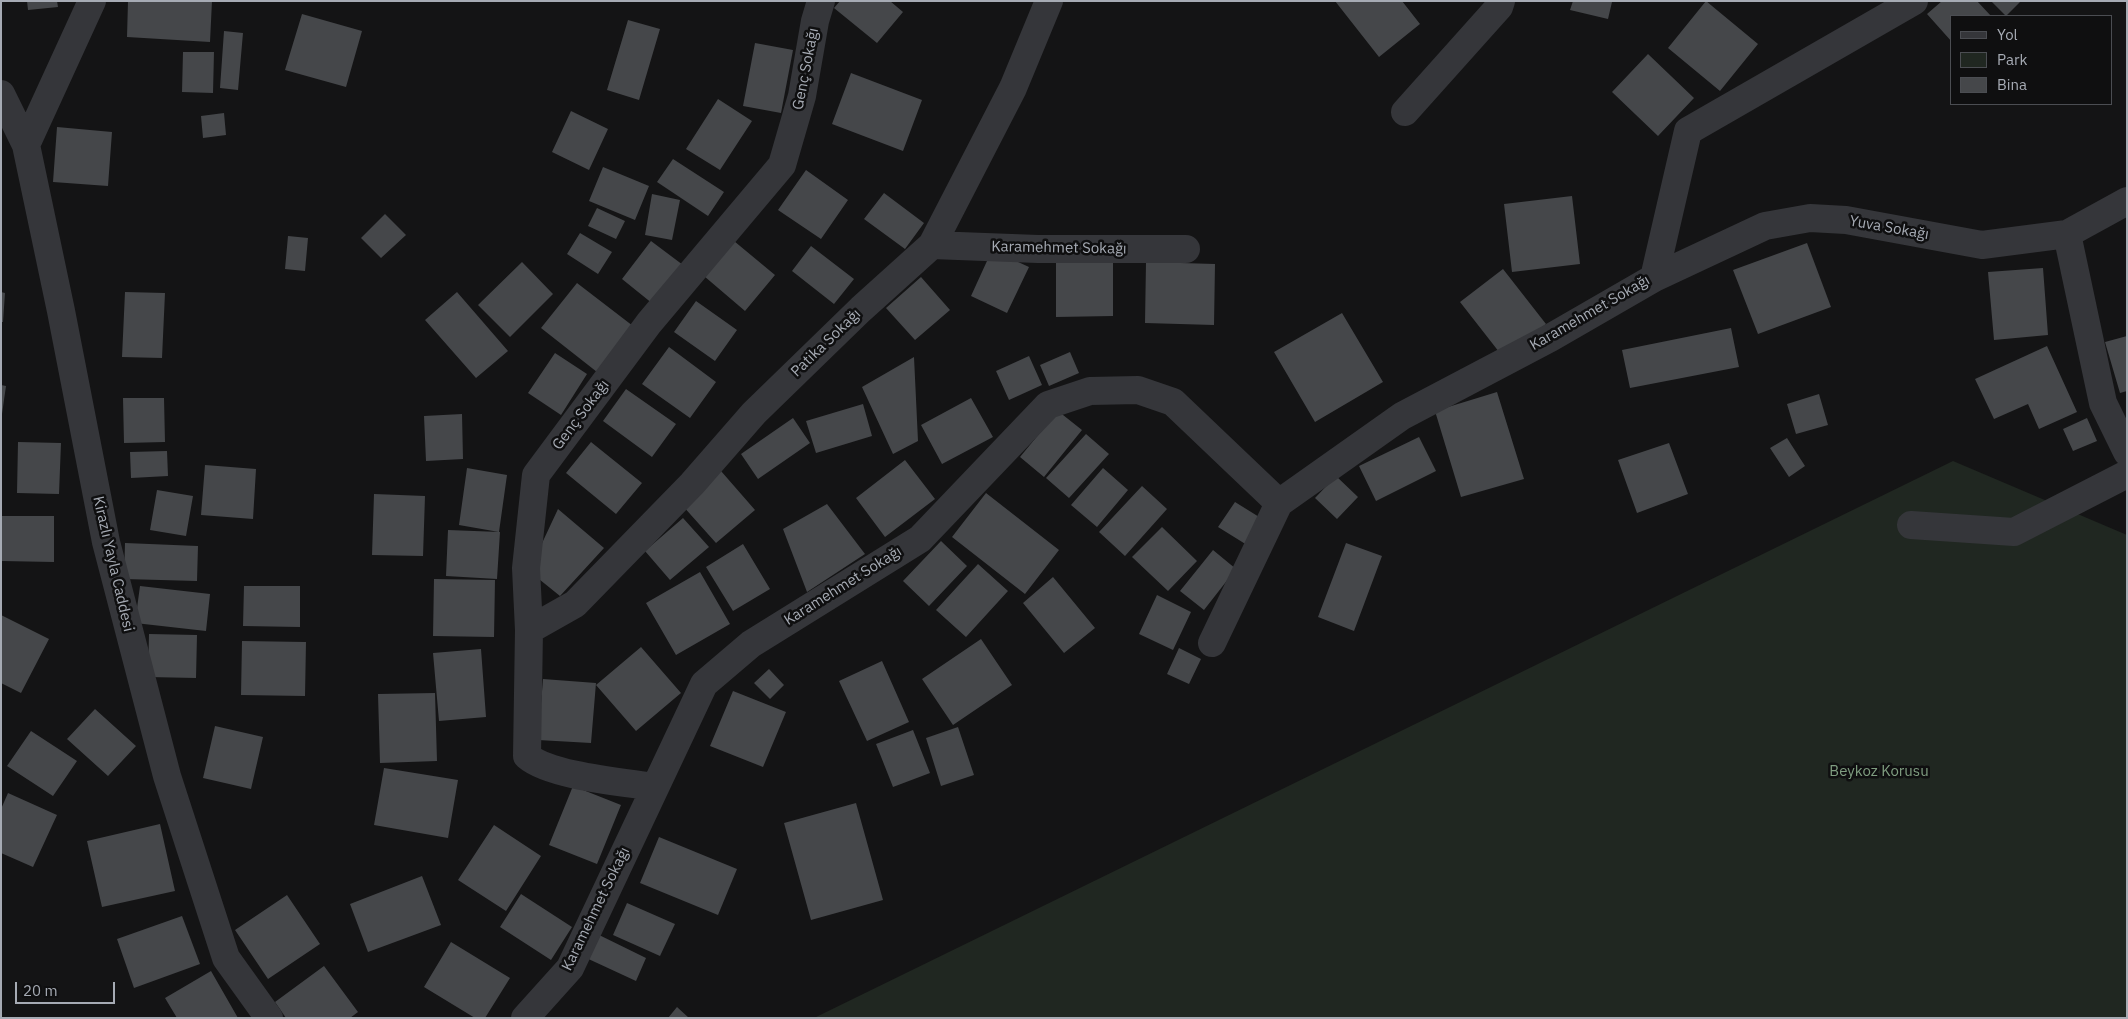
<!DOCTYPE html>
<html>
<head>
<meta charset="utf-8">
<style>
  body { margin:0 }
  #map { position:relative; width:2128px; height:1019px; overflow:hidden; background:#141415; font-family:"IBM Plex Sans",sans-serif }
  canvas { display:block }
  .frame { position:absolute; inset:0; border:2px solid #a6abb4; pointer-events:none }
  .legend { position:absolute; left:1950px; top:15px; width:162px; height:90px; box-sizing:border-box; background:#0f0f10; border:1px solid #4b4d52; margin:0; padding:6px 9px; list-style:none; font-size:15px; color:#a6abb4 }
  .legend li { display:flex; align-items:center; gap:10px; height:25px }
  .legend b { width:25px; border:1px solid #4b4d52 }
  .scale { position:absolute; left:15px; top:982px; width:100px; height:22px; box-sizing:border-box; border:2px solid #a6abb4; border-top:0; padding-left:6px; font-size:15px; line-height:18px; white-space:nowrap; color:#a6abb4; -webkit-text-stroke:4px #0f0f10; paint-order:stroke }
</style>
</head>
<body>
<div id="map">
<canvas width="2128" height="1019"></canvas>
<div class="frame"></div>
<ul class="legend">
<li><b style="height:6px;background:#35363a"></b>Yol</li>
<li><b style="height:14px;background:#202721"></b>Park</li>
<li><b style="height:14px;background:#45474a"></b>Bina</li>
</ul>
<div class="scale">20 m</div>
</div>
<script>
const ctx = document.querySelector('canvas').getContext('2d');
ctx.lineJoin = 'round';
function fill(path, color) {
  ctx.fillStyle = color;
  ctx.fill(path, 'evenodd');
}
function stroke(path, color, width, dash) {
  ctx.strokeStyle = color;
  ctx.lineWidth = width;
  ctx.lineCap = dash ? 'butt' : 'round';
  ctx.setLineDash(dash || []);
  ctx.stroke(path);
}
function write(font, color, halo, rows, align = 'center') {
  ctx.font = font + ' "IBM Plex Sans",sans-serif';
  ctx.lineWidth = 5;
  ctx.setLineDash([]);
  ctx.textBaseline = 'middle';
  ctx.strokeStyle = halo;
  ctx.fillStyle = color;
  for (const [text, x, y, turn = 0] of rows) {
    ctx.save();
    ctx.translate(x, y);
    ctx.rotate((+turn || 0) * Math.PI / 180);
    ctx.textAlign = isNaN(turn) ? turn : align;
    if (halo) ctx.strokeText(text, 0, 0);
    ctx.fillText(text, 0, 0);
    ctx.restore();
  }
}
const green = new Path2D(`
  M1953,461l174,74v483h-1313z`);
const building = new Path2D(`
  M27,1h30l1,6 -30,3z
  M128,1h84l-2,41 -83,-5z
  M840,1h50l13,11 -26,31 -43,-35z
  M1335,1h67l18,23 -41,33z
  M1573,1l39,1 -4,17 -38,-9z
  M1706,1l52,43 -38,47 -52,-43z
  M1942,1h35l14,15h-39v26l-25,-28z
  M1991,1h30l-15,15z
  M302,14l60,17 -16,56 -61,-17z
  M628,20l32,9 -21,71 -32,-10z
  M224,31l19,2 -5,57 -18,-2z
  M755,43l38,7 -12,63 -38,-7z
  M183,52h31l-1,41 -31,-1z
  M1648,54l46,44 -36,38 -46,-44z
  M851,73l71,27 -19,51 -71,-27z
  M718,99l34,22 -32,49 -34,-21z
  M571,111l37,18 -19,41 -37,-18z
  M224,113l2,22 -23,3 -2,-22z
  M57,127l55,5 -4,54 -55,-4z
  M673,159l51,33 -16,24 -51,-34z
  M603,167l46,19 -14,34 -46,-19z
  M806,170l42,30 -27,39 -43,-29z
  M884,193l40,30 -19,26 -41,-30z
  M652,194l28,6 -8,40 -27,-5z
  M1572,196l8,68 -68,8 -8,-68z
  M597,208l28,13 -9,18 -28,-13z
  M385,214l21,21 -25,23 -20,-20z
  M580,233l32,19 -14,22 -31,-20z
  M288,236l20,2 -3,33 -20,-2z
  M651,241l32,24 -30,39 -31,-25z
  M734,241l41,34 -30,36 -41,-35z
  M1807,243l24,64 -73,27 -25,-64z
  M811,246l43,33 -20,25 -42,-33z
  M992,250l37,17 -22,46 -36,-17z
  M522,262l31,32 -43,43 -32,-32z
  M1056,262h57v54l-57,1z
  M1146,262l69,2 -1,61 -69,-2z
  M2043,268l5,67 -54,5 -6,-68z
  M1503,269l43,55 -43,33 -43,-55z
  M921,277l29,33 -35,30 -29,-32z
  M577,283l56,43 -36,46 -56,-44z
  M1,292l4,1 -2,29h-2z
  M125,292l40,1 -3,65 -40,-1z
  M457,292l51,59 -32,27 -51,-58z
  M696,301l41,29 -22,31 -41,-29z
  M1342,313l41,69 -68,40 -41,-70z
  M1731,328l8,39 -109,21 -8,-38z
  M2127,336v55l-7,2 -15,-51z
  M2047,346l30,66 -38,17 -11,-25 -34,15 -19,-40z
  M669,347l47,35 -26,36 -48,-34z
  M1070,352l9,21 -30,13 -9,-21z
  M555,353l32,21 -26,41 -33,-22z
  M1029,356l13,29 -33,15 -13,-29z
  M914,357l4,84 -25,13 -31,-67z
  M1,385l5,1 -4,28h-1z
  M626,389l50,35 -24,33 -49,-36z
  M1497,392l27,87 -63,18 -26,-86z
  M1819,394l9,31 -32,9 -9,-30z
  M123,398h41l1,44 -41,1z
  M971,398l22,39 -51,27 -21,-39z
  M863,404l9,32 -56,17 -10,-32z
  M1058,411l24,19 -38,47 -24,-20z
  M462,414l1,45 -37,2 -2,-45z
  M793,418l17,25 -52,36 -17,-25z
  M2087,418l10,23 -24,10 -10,-22z
  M1086,434l23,20 -40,44 -23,-20z
  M1419,437l17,34 -60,30 -17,-35z
  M1787,438l18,28 -16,11 -19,-29z
  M18,442l43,1 -2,51 -42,-1z
  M591,442l51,41 -26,31 -50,-41z
  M1669,443l19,51 -51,19 -19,-53z
  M167,451l1,25 -37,2 -1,-26z
  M905,460l30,39 -50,38 -29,-39z
  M205,465l51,4 -3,50 -52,-4z
  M467,468l40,7 -8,57 -40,-7z
  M1103,468l25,22 -31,37 -26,-22z
  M721,471l34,39 -39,33 -34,-38z
  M1336,476l22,21 -21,22 -22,-21z
  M1142,486l25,23 -42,47 -26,-24z
  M157,490l36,6 -7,40 -36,-6z
  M986,493l73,57 -34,44 -73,-57z
  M374,494l51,2 -2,60 -51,-1z
  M1235,502l29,18 -17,25 -29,-18z
  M827,504l38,50 -58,38 -24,-63z
  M558,509l46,39 -44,48 -31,-25z
  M1,516h53v46l-53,-1z
  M683,518l26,29 -39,33 -25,-29z
  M1162,527l35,34 -29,30 -36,-34z
  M448,530l52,2 -3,47 -51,-3z
  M941,541l26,25 -38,40 -26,-25z
  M125,543l73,3 -1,35 -73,-2z
  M1346,543l36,13 -28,75 -36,-14z
  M743,544l27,45 -37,22 -27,-44z
  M1213,550l23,19 -32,41 -24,-19z
  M978,564l30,27 -42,46 -30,-27z
  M700,572l30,52 -54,31 -30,-52z
  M1053,577l42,51 -31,25 -41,-50z
  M434,579l61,1 -1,57 -61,-1z
  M140,586l70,8 -4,37 -71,-8z
  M244,586h56v41l-57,-1z
  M1157,595l34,17 -18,38 -34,-16z
  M1,615l48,24 -28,54 -20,-10z
  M149,634l48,1 -1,43 -48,-1z
  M981,639l31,46 -59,40 -31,-46z
  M242,641l64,1 -1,54 -64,-1z
  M641,647l40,46 -45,38 -40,-46z
  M1179,648l22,11 -12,25 -22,-10z
  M481,649l5,68 -47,4 -6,-68z
  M882,661l27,61 -42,19 -28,-60z
  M769,669l15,16 -14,14 -16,-16z
  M543,679l53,4 -5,60 -53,-3z
  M733,691l53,21 -23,55 -53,-21z
  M435,693l2,68 -57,2 -2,-69z
  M95,709l41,37 -28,30 -41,-37z
  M215,726l48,11 -12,52 -48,-11z
  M958,727l16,48 -33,11 -15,-48z
  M913,730l17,43 -37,14 -17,-43z
  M31,731l46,30 -24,35 -46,-30z
  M384,768l74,12 -10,58 -74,-13z
  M573,786l48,19 -24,59 -48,-19z
  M8,793l49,22 -24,52 -32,-14v-44z
  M856,803l27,97 -72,20 -27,-97z
  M160,824l15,67 -73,16 -15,-66z
  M494,825l47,31 -35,55 -48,-31z
  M659,837l78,32 -19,46 -78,-32z
  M422,876l19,49 -73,27 -18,-48z
  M521,894l51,33 -21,33 -51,-33z
  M287,895l33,49 -52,35 -33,-49z
  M627,903l48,21 -15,32 -47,-21z
  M182,916l18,48 -66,24 -17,-49z
  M593,932l53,26 -10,23 -54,-25z
  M451,942l59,36 -25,40h-10l-51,-31z
  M324,966l34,46 -8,6h-64l-11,-16z
  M211,971l27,47h-61l-12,-20z
  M677,1007l12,11h-21z`);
const street = new Path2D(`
  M1,94l25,51 35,166 45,231 61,234 59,182 43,60
  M1405,112l94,-105 2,-6
  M26,145l66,-144
  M2067,234l36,169 24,49
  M932,245l106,4h148
  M1654,278l34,-147 226,-130
  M1911,525l103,7 113,-58
  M529,630l46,-26 117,-120 62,-71 107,-104 71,-64 81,-157 36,-87
  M1212,643l67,-140
  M654,787c-32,-5 -104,-11 -127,-31l2,-126 -3,-62 10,-93 113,-152 133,-158 20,-69 13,-75 6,-20
  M525,1018l45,-50 134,-284 47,-40 169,-105 128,-134 42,-14 48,-1 35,12 106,101 123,-87 148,-78 104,-60 111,-52 45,-8 36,2 136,25 85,-11 60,-33`);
const streetNames = [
  ["Genç Sokağı",806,69,-79],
  ["Yuva Sokağı",1889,228,10],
  ["Karamehmet Sokağı",1059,248,1],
  ["Karamehmet Sokağı",1590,313,-30],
  ["Patika Sokağı",826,343,-44],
  ["Genç Sokağı",581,415,-53],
  ["Kirazlı Yayla Caddesi",113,564,77],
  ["Karamehmet Sokağı",843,586,-32],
  ["Karamehmet Sokağı",596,909,-64]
];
const parkNames = [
  ["Beykoz Korusu",1879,772]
];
fill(green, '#202721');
fill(building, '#45474a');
stroke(street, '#35363a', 28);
write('15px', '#a6abb4', '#0f0f10', streetNames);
write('15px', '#7f9d80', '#0f0f10', parkNames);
</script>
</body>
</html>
